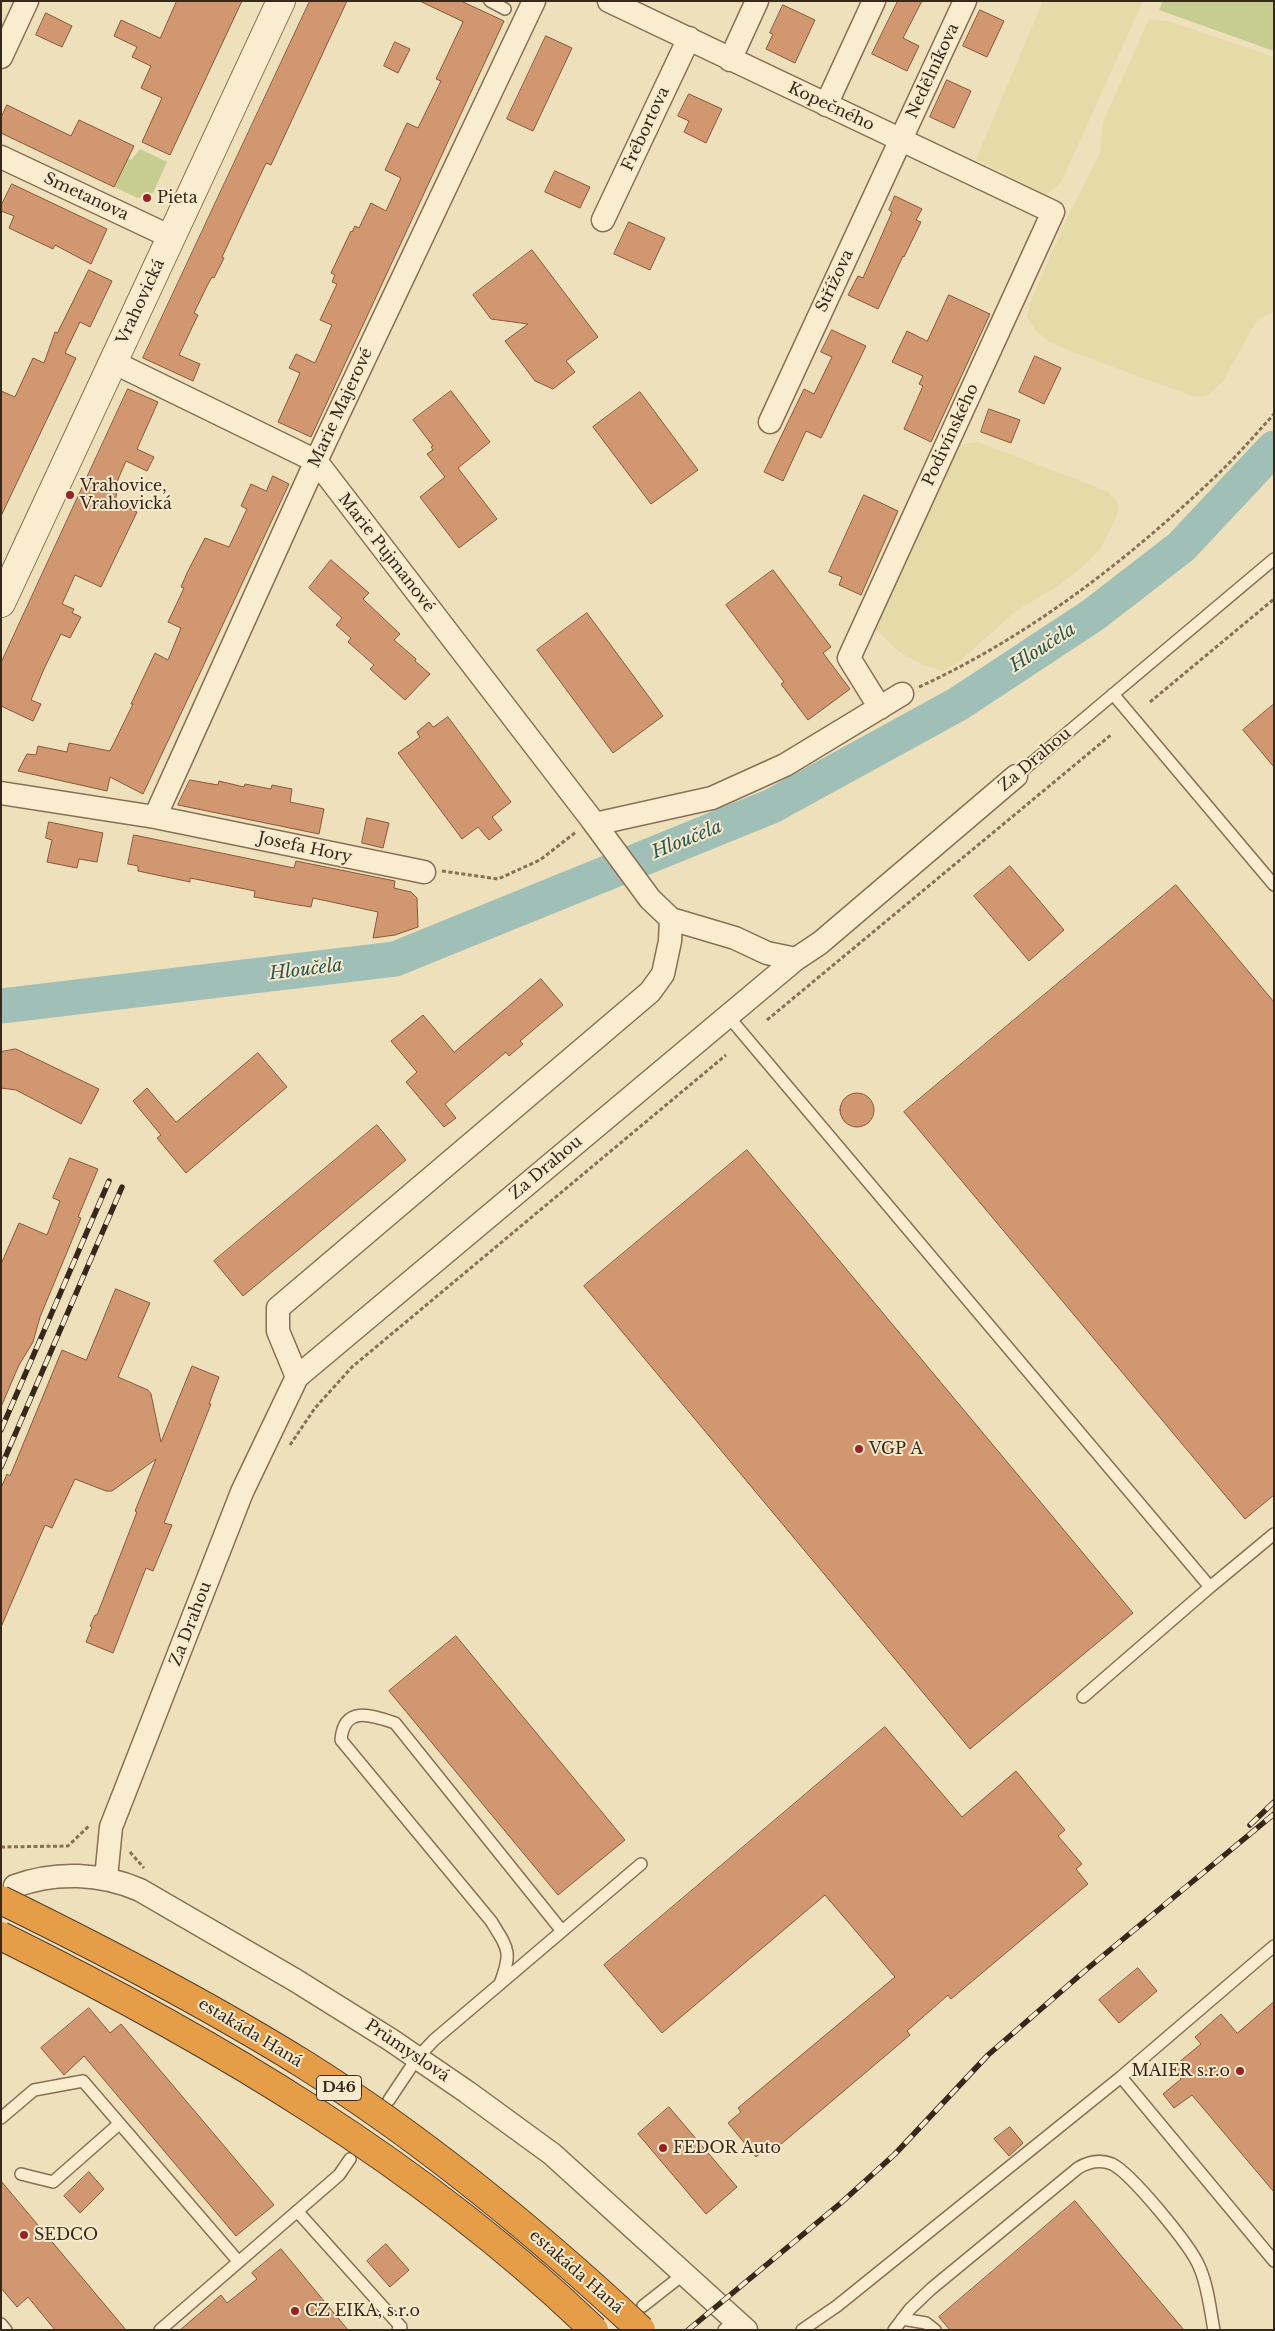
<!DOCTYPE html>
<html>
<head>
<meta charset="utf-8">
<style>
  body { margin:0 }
  #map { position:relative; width:1275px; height:2331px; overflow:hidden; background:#efe0bc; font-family:"Libre Baskerville",serif }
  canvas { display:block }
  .frame { position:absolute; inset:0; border:2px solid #36281b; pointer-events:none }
</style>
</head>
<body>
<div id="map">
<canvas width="1275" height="2331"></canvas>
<div class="frame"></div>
</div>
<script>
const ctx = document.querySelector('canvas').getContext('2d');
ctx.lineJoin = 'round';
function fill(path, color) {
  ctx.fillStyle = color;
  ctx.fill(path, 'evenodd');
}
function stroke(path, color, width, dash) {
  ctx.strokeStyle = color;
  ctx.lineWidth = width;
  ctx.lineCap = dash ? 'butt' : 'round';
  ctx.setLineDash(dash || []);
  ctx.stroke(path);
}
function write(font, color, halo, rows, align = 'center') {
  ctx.font = font + ' "Libre Baskerville",serif';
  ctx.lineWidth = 4;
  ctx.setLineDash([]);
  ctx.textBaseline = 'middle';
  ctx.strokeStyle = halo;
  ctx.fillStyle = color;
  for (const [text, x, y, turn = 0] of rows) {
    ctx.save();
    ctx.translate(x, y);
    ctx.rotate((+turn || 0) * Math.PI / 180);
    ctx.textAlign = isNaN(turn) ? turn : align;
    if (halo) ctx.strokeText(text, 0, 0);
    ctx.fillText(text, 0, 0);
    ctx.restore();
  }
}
const farmland = new Path2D(`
  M1043,1h100l-82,182 -15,12 -70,-36z
  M1149,19l20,2 105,36v255l-12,5 -6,5 -33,59 -15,14 -7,2 -9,-1 -120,-44 -24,-11 -13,-11 -8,-13 3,-14 37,-85 33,-66 3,-30z
  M978,442l129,49 10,10 2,7 -3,10 -15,30 -13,14 -30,24 -42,25 -56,50 -17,10 -19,-6 -25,-13 -27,-26 83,-181z`);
const green = new Path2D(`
  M1163,1h111v50l-115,-41z
  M140,149l27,13 -14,31 -15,5 -24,-11 12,-24 -8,-4 2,-4 11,5z`);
const river = new Path2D(`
  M1,1006l394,-47 377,-153 186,-102 135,-89 88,-68 93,-99`);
const building = new Path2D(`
  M177,1h65l-72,154 -28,-13 20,-44 -21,-10 10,-22 -19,-9 5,-10 -23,-11 7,-16 39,18z
  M310,1h37l-76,164 -5,-2 -44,94 2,1 -10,20 -2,-1 -5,9 -13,27 4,2 -19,40 21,9 -7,17 -50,-23z
  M420,1h41l43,20 -193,416 -33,-15 22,-49 -11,-5 7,-14 19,9 17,-38 -12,-5 17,-36 -5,-2 3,-7 -4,-2 20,-42 1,1 3,-6 4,2 12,-25 15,8 15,-33 -16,-8 22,-47 11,5 23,-47 -5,-2 27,-57z
  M898,1h24l-19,37 16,8 -12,25 -35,-17z
  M783,5l32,15 -20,43 -29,-14 7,-15 -3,-1z
  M980,10l24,11 -17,36 -24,-11z
  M46,13l26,13 -10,21 -26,-12z
  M546,36l26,12 -39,83 -26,-12z
  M395,42l15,7 -12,24 -14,-7z
  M947,80l24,11 -17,37 -24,-11z
  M689,94l33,15 -16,34 -22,-11 5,-11 -11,-5z
  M7,105l64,31 8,-16 55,26 -20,41 -113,-54v-15z
  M555,171l35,16 -10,21 -35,-16z
  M12,184l95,45 -16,35 -36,-19 -2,4 -44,-21 5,-12 -13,-5v-5z
  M895,196l27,13 -6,11 5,2 -17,35 -1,-1 -25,53 -30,-14 10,-19 5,2 29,-66 -3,-2z
  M629,222l36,16 -15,32 -36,-16z
  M532,250l66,87 -32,24 9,11 -22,17 -18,-8 -30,-40 23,-17 -37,-5 -18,-24z
  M89,270l23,11 -22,46 -10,-5 -15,31 11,5 -75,158v-125l14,6 18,-39 11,5 11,-31 2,1z
  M949,295l41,19 -59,128 -27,-13 19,-43 -4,-2 4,-8 -31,-14 15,-31 20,10z
  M832,330l34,16 -45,92 -15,-7 -23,50 -19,-9 40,-83 10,5 18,-37 -11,-5z
  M1035,356l26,12 -17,36 -25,-12z
  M128,389l30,13 -21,47 17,8 -7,14 -21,-10 -13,30 4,1 -2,9 22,11 -36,75 -26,-12 -13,29 12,5 -2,4 9,4 -11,21 -9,-4 -17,35 -13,31 10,4 -8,17 -32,-15v-43z
  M451,391l39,51 -32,26 39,51 -38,29 -39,-51 25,-20 -18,-23 6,-4 -2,-3 2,-1 -20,-26z
  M640,392l58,78 -47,34 -58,-77z
  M989,409l31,11 -9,23 -30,-11z
  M273,476l16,8 -146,310 -33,-17 -3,14 -89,-20 9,-17 9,1 2,-9 29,6 2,-9 41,8 23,-47h-2l24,-51 13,7 13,-32 -13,-6 16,-34 -3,-1 6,-14 18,-35 24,9 18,-38 -6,-3 10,-22 15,7z
  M864,495l34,16 -37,84 -22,-10 3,-8 -13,-5z
  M331,560l38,33 -6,6 37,35 -6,6 22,19 -1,2 15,13 -25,26 -35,-31 4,-4 -26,-23 3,-4 -15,-13 6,-7 -33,-30z
  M773,570l58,77 -8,6 27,36 -42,31 -27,-36 3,-2 -58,-77z
  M587,613l76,103 -50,37 -76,-103z
  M1274,704v63l-31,-37z
  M448,717l63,85 -19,15 10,13 -13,10 -11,-13 -16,12 -64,-86 22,-16 -3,-5 12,-10 4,5z
  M190,780l28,5 1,-4 25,6 1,-3 26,5 1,-4 20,4 -2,13 34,7 -5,25 -141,-29z
  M367,818l22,5 -6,25 -21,-5z
  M49,822l54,11 -6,29 -18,-3 -2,9 -30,-6 5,-22 -6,-2z
  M134,835l160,33 2,-7 99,20 -1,7 17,4 6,6 1,29 -23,8 -22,3 5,-26 -65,-14 -2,9 -19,-3 -38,-7 1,-6 -65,-13v4l-52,-11v-5l-10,-2z
  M1010,866l54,64 -35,31 -55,-65z
  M1176,885l98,117v493l-29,24 -341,-407z
  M541,979l22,26 -43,36 3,3 -14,12 -3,-4 -61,52 11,14 -12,9 -38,-45 11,-10 -26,-31 32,-26 31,37z
  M16,1049l83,40 -18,35 -65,-34 -15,-2v-36z
  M258,1053l29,34 -101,86 -29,-35 4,-3 -28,-34 14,-13 29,34z
  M840 1110a17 17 0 1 1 34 0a17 17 0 1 1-34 0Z
  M377,1125l29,35 -163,136 -29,-35z
  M747,1150l386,463 -163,136 -386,-463z
  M70,1158l28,11 -20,48 3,1 -11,27 -30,72 -7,25 -14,23 -18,42v-143l18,-41 28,12 13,-34 -7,-3z
  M116,1289l34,14 -32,74 30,13 3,4 10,48 31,-76 27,11 -10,27h2l-47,119 8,2 -19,46 -7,-3 -33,85 -27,-11 6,-15 -2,-1 5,-11h2l40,-103 -2,-1 21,-52 -44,32h-6l-31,-12 -23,49 -7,-3 -44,102v-139l6,-14 3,2 52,-126 24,10z
  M456,1636l169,204 -67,55 -169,-204z
  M885,1727l77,90 54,-46 49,59 -7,6 24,28 -6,5 12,15 -137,115 -3,-4 -41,36 3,4 -136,115 -4,-4 -14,11 -28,-34 13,-11 -3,-4 157,-131 -70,-82 -163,138 -58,-68z
  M1138,1968l19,23 -38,32 -20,-23z
  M1274,2002v190l-82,-97 -18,13 -11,-14 18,-15 -9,-11 29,-24 -6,-7 26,-23 16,19z
  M89,2008l21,25 11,-9 153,181 -38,31 -152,-180 -20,19 -23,-27z
  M669,2107l68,80 -31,27 -68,-80z
  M1010,2127l13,16 -14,13 -15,-17z
  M89,2172l15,17 -24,24 -16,-17z
  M1,2181l125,149h-71l-27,-33 -11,10 -16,-19z
  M1075,2201l109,129h-234l-11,-13z
  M386,2244l23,26 -19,17 -23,-26z
  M281,2249l67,81h-168l41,-35 6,8 30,-24 -5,-6z`);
const path = new Path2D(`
  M919,687c111,-51 210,-128 298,-212 20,-19 38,-40 57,-61
  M1150,702l124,-103
  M442,871l56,8 42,-19 36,-28
  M767,1020l345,-286
  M290,1445l25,-37 37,-41 374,-312
  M1,1847l67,-1 22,-21
  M130,1852l14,16`);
const service = new Path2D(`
  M490,1l15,8
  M1113,694l161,191
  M1016,776l258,-217
  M728,1016l482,571 64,-53
  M1083,1697l127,-110
  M500,1984c12,-32 9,-34 -9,-63l-150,-181c3,-35 30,-25 54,-17l167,208
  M1121,2077l153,184
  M389,2100l28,-42 17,-18 207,-176
  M1,2118l33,-28 49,-9 155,180
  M21,2174l32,8 66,-58
  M297,2211l104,116 -3,3
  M643,2306l42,-33
  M902,2319l24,4 9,7
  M1,2324l5,6
  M160,2330l179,-155 11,-16
  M724,2330l11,-11
  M802,2330l35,-24 284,-229 153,-131
  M894,2330l16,-21 21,-20 147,-121c10,-6 22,-9 34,-4 19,9 78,81 87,102 9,20 11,43 15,64`);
const minor = new Path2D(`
  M609,1l444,211 -204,446 31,50
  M1,57l26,-56
  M730,60l27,-59
  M826,105l48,-104
  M1,157l170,80
  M603,220l86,-182
  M113,362l203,99 276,359 58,79 21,20 64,19 32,15 29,6
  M770,422l195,-421
  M1,793l154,24 269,55
  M155,817l161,-356 218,-460
  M595,824l117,-26 73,-33 117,-71
  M297,1377l499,-418 24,-16 196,-167
  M106,1878l5,-51 131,-335 55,-115 -19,-46v-23l372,-316 13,-18 7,-33 1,-22
  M15,1886c41,-15 86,-13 125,4l155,90 96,60 76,52 85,62 194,176`);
const tertiary = new Path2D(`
  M1,603l280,-602`);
const rail = new Path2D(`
  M1,1430l108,-249
  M1,1467l121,-280
  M1250,1825l24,-23
  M688,2330l154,-128 53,-48 93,-99 99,-86 187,-155`);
const motorwayBridge = new Path2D(`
  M1,1900c104,51 206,104 304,165 121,76 232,168 336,265
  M1,1936c213,105 422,229 593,394`);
const markers = [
  [147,198,5,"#992224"],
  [70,495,5,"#992224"],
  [859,1449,5,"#992224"],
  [1240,2071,5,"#992224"],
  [663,2148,5,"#992224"],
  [24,2235,5,"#992224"],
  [295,2311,5,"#992224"]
];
const shields = [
  [339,2088,45]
];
const shieldNames = [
  ["D46",339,2088]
];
const streetNames = [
  ["Nedělníkova",933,71,-65],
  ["Kopečného",831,107,25],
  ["Frébortova",646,129,-65],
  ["Smetanova",86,197,25],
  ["Střížova",835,281,-65],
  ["Vrahovická",141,302,-65],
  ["Marie Majerové",341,408,-65],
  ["Podivínského",951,435,-65],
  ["Marie Pujmanové",386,553,52],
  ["Za Drahou",1035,760,-40],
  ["Josefa Hory",305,848,12],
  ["Za Drahou",546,1168,-40],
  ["Za Drahou",191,1624,-69],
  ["estakáda Haná",250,2033,31],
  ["Průmyslová",407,2051,34],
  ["estakáda Haná",576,2272,41]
];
const poiNames = [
  ["Pieta",157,198],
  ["Vrahovice,",80,486],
  ["Vrahovická",80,504],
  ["VGP A",869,1449],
  ["MAIER s.r.o",1230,2071,"right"],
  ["FEDOR Auto",673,2148],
  ["SEDCO",34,2235],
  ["CZ EIKA, s.r.o",305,2311]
];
const waterNames = [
  ["Hloučela",1043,648,-33],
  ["Hloučela",687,840,-22],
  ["Hloučela",306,970,-7]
];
fill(farmland, '#e5dba9');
fill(green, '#c7cd90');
stroke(river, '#a0c0b7', 35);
fill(building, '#d09770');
stroke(building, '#88583a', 1);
stroke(service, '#886f55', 14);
stroke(minor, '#886f55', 25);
stroke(tertiary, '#886f55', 30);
stroke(path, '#886f55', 3, [4, 2.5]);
stroke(service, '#faedcf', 11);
stroke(minor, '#faedcf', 22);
stroke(tertiary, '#faedcf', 28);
stroke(rail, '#36281b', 5.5);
stroke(rail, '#f7eacc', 4, [11]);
stroke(motorwayBridge, '#553d2a', 30, []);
stroke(motorwayBridge, '#e59e47', 28);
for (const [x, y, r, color] of markers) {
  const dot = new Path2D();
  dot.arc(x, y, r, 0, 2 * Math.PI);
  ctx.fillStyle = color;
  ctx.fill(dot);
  stroke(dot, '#f7eacc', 2);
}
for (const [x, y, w] of shields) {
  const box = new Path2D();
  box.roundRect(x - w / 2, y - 12.5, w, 25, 4);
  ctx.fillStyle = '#f7eacc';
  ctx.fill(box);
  stroke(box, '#36281b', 1);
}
write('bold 15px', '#36281b', null, shieldNames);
write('16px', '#36281b', '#f7eacc', streetNames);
write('16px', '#36281b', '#f7eacc', poiNames, 'left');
write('italic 18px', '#295753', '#f7eacc', waterNames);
</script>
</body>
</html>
